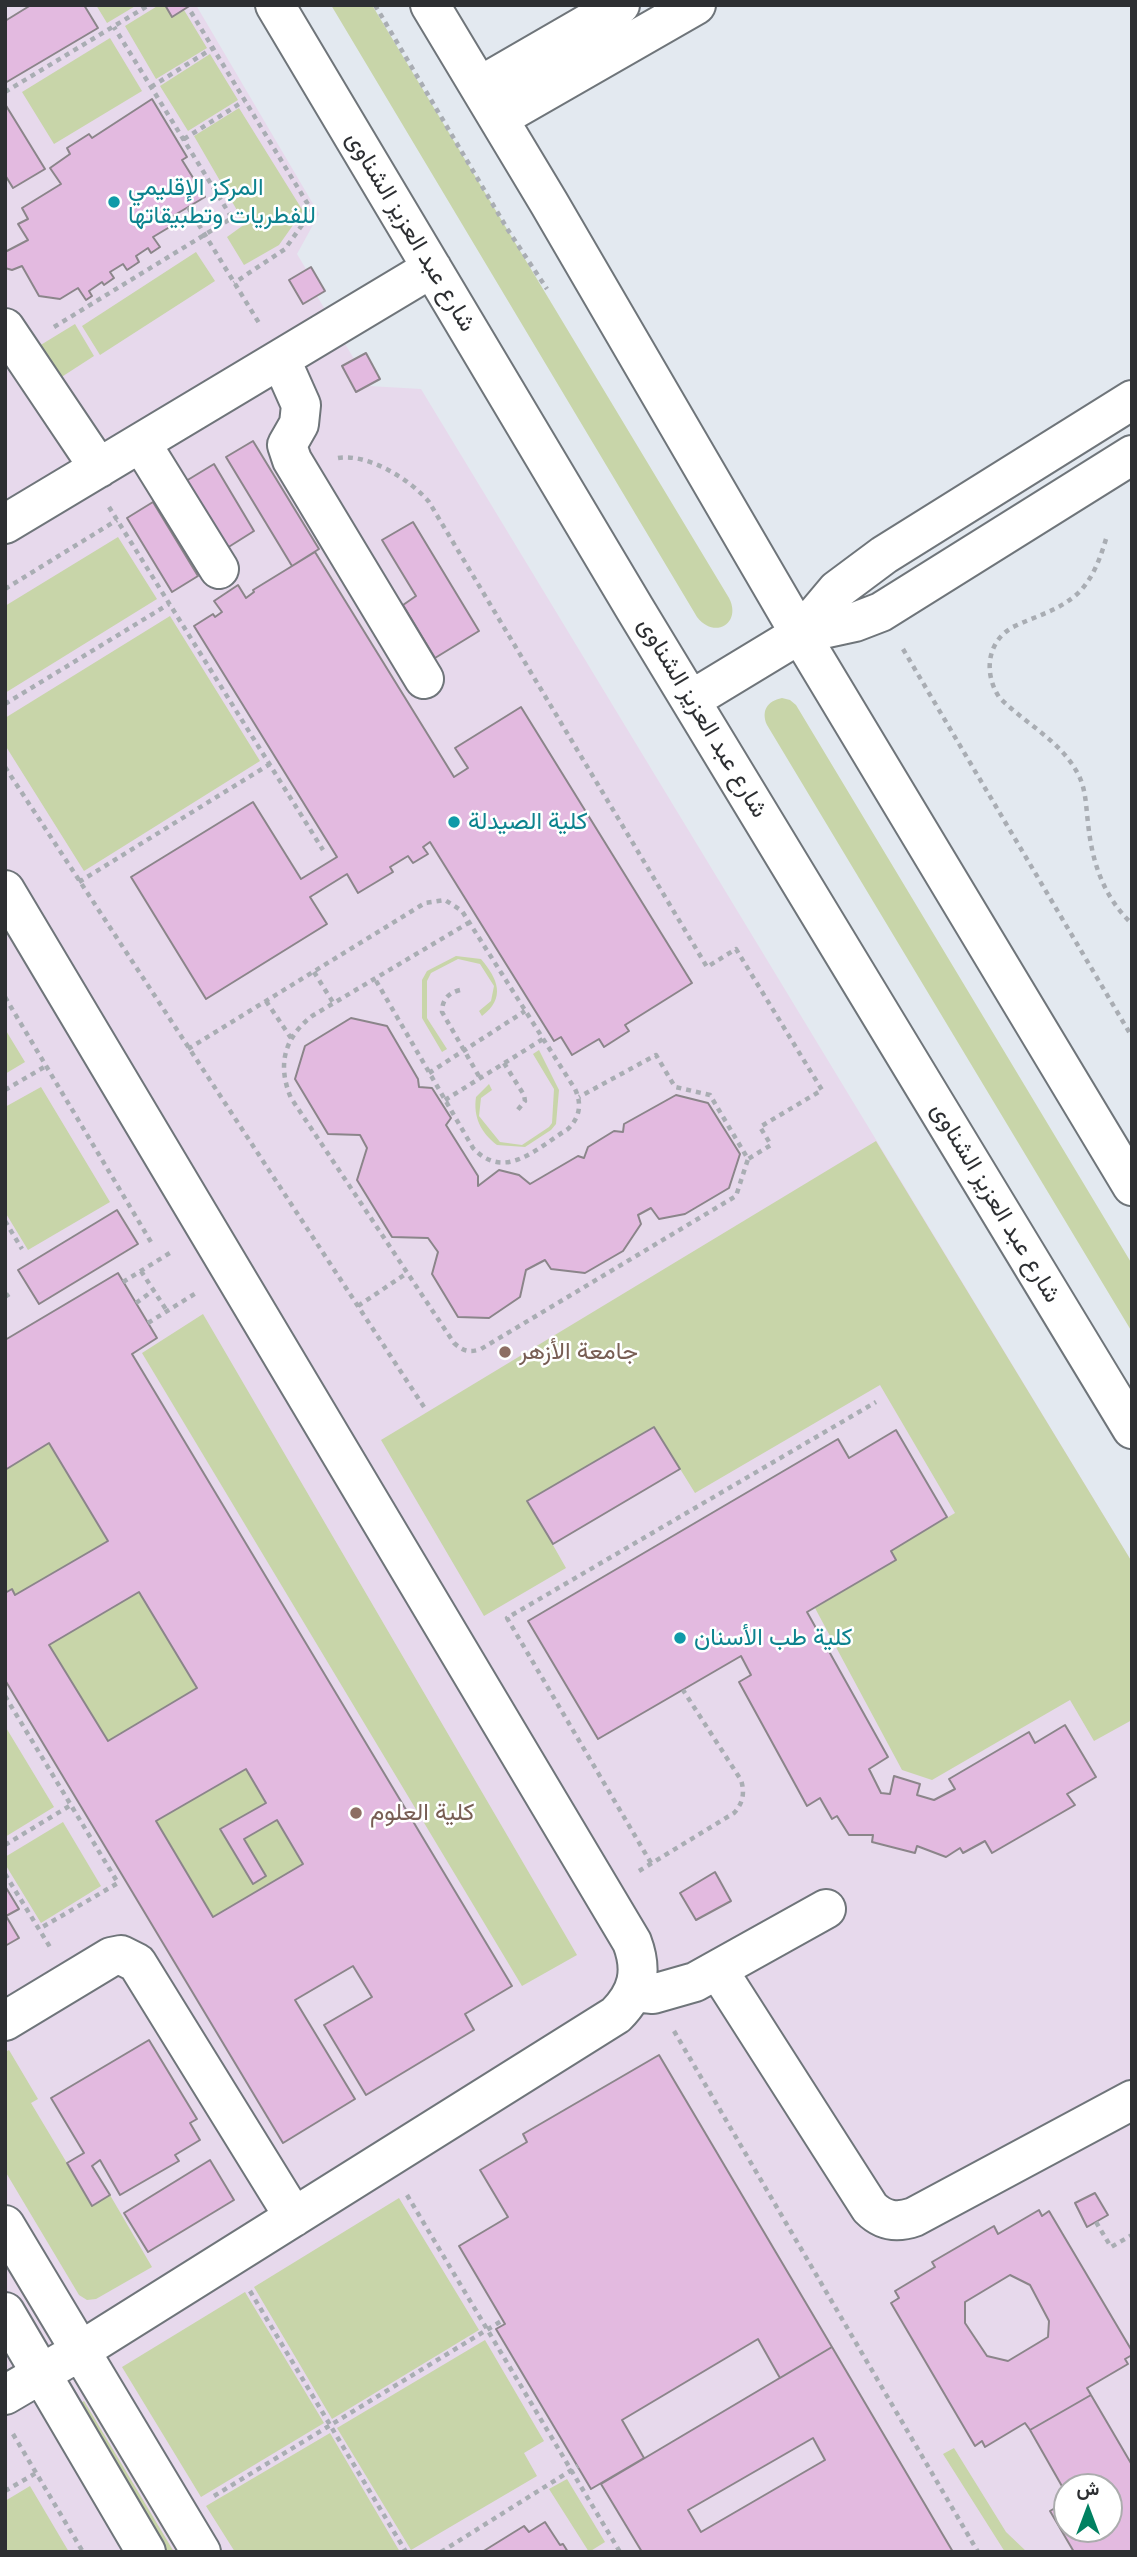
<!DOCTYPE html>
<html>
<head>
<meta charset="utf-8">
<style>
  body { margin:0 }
  #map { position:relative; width:1137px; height:2557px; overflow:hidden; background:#e3e9f0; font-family:"Space Grotesk",Vazirmatn,sans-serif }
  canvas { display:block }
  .frame { position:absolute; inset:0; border:7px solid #2d2f32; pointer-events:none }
  .north { position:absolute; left:1053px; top:2473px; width:70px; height:70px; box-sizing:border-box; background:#fff; border:2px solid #abacad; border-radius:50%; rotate:0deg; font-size:19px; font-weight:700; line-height:28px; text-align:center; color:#2d2f32 }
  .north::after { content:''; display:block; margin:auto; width:24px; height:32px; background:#018161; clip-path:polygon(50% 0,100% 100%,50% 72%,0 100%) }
</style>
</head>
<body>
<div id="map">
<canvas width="1137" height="2557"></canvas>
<div class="frame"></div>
<div class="north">ش</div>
</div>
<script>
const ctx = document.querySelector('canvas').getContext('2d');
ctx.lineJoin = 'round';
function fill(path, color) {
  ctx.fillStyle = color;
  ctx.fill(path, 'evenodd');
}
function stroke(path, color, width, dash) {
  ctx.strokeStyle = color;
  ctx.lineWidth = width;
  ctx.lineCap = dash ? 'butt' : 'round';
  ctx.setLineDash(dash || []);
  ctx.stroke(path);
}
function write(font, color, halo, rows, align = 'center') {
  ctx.font = font + ' "Space Grotesk",Vazirmatn,sans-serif';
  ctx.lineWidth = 5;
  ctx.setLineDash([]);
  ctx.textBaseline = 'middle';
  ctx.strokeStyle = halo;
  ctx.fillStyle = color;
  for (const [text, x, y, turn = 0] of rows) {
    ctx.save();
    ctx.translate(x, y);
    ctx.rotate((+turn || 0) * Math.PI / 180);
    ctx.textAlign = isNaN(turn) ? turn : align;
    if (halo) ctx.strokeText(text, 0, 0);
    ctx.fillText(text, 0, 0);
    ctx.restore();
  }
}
const education = new Path2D(`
  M5,5h191l123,209 -22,40 9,15 5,-2 14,24 -8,5 37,63 12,-6 14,26 -11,7 52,3 711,1173v990h-1127zM1067,2487h42v42h-42z`);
const green = new Path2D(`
  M96,5h41l-30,18z
  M159,5h6l7,12 12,-7 23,38 -51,31 -31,-53z
  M331,5h41l357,593c13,25 -14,42 -32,19z
  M110,38l32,53 -88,53 -32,-52z
  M210,54l28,46 -50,31 -28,-45z
  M239,108l64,103 -24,34 -35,20 -17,-28 18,-13 -51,-88z
  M196,252l19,29 -115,74 -18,-29z
  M75,324l19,32 -34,22 -21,-32z
  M118,537l39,62 -152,94v-87z
  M170,616l90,145 -176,110 -79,-126v-27z
  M782,698l8,2 6,5 336,559v68l-365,-607c-6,-14 0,-24 15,-27z
  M456,956l25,3c17,20 25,39 1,57l-3,-5 12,-10 3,-15 -14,-22 -22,-5 -27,14 -4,8v37l20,31 -5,3 -20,-34v-38l5,-9z
  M5,1029l20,33 -20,12z
  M539,1050l20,40 -3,34 -5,6 -26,17 -28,-2c-16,-12 -24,-28 -21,-48l13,-13 3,6 -11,8 -2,18 21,26 22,3 27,-18 3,-4 2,-34 -21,-35z
  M41,1087l69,115 -82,48 -23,-38v-105z
  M876,1141l256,421v158l-38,21 -24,-41 -138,80 -30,-10 -87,-162 81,-48 -5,-9 64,-38 -75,-128 -185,108 -41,-66 -126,74 38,67 -82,48 -103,-176z
  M203,1314l374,641 -55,31 -380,-633z
  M49,1443l59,98 -93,54 -3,-6 -7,4v-123z
  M139,1592l58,96 -89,53 -59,-96z
  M5,1726l49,81 -49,30z
  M246,1769l20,34 -45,26 23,10 33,-19 26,44 -90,53 -57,-96z
  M63,1822l38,64 -60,37 -36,-59v-7z
  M9,2050l29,49 -7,4 61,102 18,-10 42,72 -56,32 -9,1 -8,-5 -74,-124v-119z
  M399,2198l80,132 -147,89 -78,-132z
  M245,2292l79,131 -123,74 -79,-130z
  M485,2340l59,101 -20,12 13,23 -126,74 -74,-122z
  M84,2401l90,151h-7l-88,-148z
  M330,2433l70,119h-165l-29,-46z
  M954,2448l52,84 21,20h-22l-62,-98z
  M567,2479l38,63 -16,10 -40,-63z
  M30,2486l39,66h-64v-51z`);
const building = new Path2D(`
  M31,5h53l14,23 -93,55v-62z
  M165,5h26l-19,12z
  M152,99l35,58 -5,3 23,37 -37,22 5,6 -20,12 7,10 -9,6 -3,-5 -12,8 3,6 -12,8 -4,-6 -13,8 4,6 -10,7 -2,-3 -13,9 3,5 -6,4 -8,-12 -18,11 -21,-3 -17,-30 -10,4 -7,-2v-16l23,-12 -10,-16 10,-5 -6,-11 39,-24 -11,-16 20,-14 -3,-6 22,-14 3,4z
  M5,104l40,65 -32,19 -8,-13z
  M311,267l14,24 -22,13 -14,-24z
  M366,353l14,26 -24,13 -14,-26z
  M253,441l66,108 -27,17 -66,-109z
  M214,464l40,67 -27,17 -41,-67z
  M153,502l45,74 -26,16 -45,-74z
  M413,522l66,109 -44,27 -32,-53 13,-9 -34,-56z
  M315,552l139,225 14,-9 -13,-20 66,-41 171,276 -67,42 4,6 -25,16 -5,-8 -27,16 -11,-18 -7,4 -124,-199 -7,5 5,7 -15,9 -5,-7 -18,11 3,5 -35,21 -11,-19 -37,23 17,27 -121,75 -75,-122 122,-75 48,77 36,-22 -143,-231 19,-12 2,3 7,-5 -8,-11 24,-16 8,13 8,-6 -1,-2z
  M351,1018l36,8 31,53 1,8 13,1 19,30 -5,7 32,51v10l21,-16 20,5 11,9 48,-28 6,2 4,-11 26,-16 9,1 1,-8 52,-29 32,8 32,51 -11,34 -44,26 -26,5 -8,-11 -13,7 3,9 -18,27 -38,22 -34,-4 -6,-9 -19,10 -6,27 -31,21 -31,-1 -26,-43 6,-22 -10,-14 -36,-1 -35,-57 10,-32 -7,-13 -32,-1 -33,-55 10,-33z
  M117,1210l21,34 -99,60 -21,-34z
  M118,1273l39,65 -25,16 380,632 -47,28 9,16 -108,65 -42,-70 48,-28 -19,-31 -58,34 60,99 -72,44 -278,-463v-87l7,-4 3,6 93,-54 -59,-98 -44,27v-130zM139,1592l58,96 -89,53 -59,-96zM246,1769l20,34 -46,26 33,55 13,-8 -22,-37 33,-19 26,44 -90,53 -57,-96z
  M654,1427l26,42 -127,75 -26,-43z
  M896,1430l51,87 -56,34 5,9 -89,52 81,145 -19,12 12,24 9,1 4,-18 26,8 -3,11 17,5 21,-11 -6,-10 80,-47 6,11 30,-18 31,52 -29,17 8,11 -83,48 -7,-12 -22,12 -3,-5 -14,9 -29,-11 -2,7 -43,-11 1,-7h-24l-12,-19 -5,3 -12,-21 -13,8 -68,-124 12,-7 -10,-19 -143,83 -70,-118 310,-182 11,19z
  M715,1872l16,29 -35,19 -16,-27z
  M5,1886l14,23 -13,7 13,22 -14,8z
  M149,2040l48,79 -7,4 10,17 -25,15 4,6 -59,34 -20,-35 -8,6 18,29 -18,11 -25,-43 17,-10 -33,-55z
  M659,2055l173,292 -52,31 -22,-39 -136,81 22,38 -53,31 -95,-160 9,-5 -46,-78 49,-29 -28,-47 47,-28 -4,-8z
  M210,2160l24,40 -86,52 -24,-39z
  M1095,2193l13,22 -21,12 -12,-24z
  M1039,2210l3,6 7,-5 83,140v4l-7,4 3,5 -41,24 4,7 -61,35 -5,-7 -40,24 -3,-6 -7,5 -84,-143 8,-5 -4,-7 40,-24 -3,-5 62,-36 4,8zM1010,2275l20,10 19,36 -1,16 -40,24 -21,-5 -22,-33v-21z
  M832,2347l121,205h-311l-41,-68zM813,2438l12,22 -124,72 -13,-22z
  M1091,2395l41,70v87h-58l-24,-41 17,-10v28h42v-42h-42v8l-37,-65z
  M545,2522l15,23 3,-1 5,8h-86l42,-26 5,6z`);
const path = new Path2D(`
  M375,5l133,225 39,59
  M191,12l121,199 -27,38 -51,34
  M151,87l62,-39
  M5,92l144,-87
  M184,139l60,-38
  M188,207l71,116
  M54,327l178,-109 -118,-191
  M338,458c30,-5 73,22 91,44l278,465 29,-18 86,141 -62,37 11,18 -23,14
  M109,507l214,343
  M1106,539c-6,20 -14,42 -30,56 -20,17 -41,21 -63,32 -27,15 -29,47 -14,70 26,27 63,44 80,79 7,14 7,31 9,47 4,39 15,73 44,101
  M5,589l112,-69
  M903,649l229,388
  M5,704l164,-100
  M5,767l419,640
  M79,882l191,-118
  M470,922l-158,94c-28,22 -35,49 -21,82l163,245c9,8 15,10 27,6l255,-153 12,-37 -38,-64 -35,-8 -19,-32 -77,42
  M314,972l20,32
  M460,990c-12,3 -18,10 -18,22l38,66
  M5,997l146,245
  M266,1001l25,37
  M188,1049l237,-146 20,-3 17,11 113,178c7,15 5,28 -7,40 -31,19 -63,53 -95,19l-98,-169
  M504,1063l20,32 1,6 -9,11
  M429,1073l96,-62
  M5,1090l41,-24
  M445,1100l98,-61
  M5,1221l17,28
  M141,1271l26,40
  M123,1282l50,-31
  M5,1297l6,-4
  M136,1303l18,-13
  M358,1306l49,-33
  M148,1323l48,-30
  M5,1696l113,187 -79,46
  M5,1845l66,-40
  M651,1863l-144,-245 369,-216
  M639,1871l95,-58c9,-10 11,-20 7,-33l-58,-90
  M5,1874l45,73
  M674,2031l304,521
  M407,2195l213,357
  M1096,2222l15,25 21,-12
  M250,2291l156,261
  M13,2434l70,118
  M5,2491l31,-18
  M214,2496l289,-176
  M441,2552l137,-86`);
const minor = new Path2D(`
  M275,5l360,604 497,820
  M430,5l119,198 251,431 332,552
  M480,86l140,-81
  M499,118l197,-113
  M5,328l94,140
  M281,360l20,45 -2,19 -12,21 5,15 132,219
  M141,443l78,126
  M5,524l427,-256
  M800,634l55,-12 26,-10 251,-157
  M691,700l109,-66 37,-44 47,-35 248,-155
  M5,890l627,1052c11,29 6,51 -16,73l-536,336 -75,44
  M718,1970l152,238c13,13 27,15 44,9l218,-117
  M634,1992l19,2 42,-12 131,-73
  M5,2021l106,-64 10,-2 16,8 157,254
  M5,2225l196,327
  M5,2312l141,240`);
const markers = [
  [114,202,7,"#0f9aa8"],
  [454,822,7,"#0f9aa8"],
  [505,1352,7,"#8d6e63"],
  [680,1638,7,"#0f9aa8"],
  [356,1813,7,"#8d6e63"]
];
const cultureNames = [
  ["المركز الإقليمي",128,188],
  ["للفطريات وتطبيقاتها",128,216],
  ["كلية الصيدلة",468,822],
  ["كلية طب الأسنان",694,1638]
];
const streetNames = [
  ["شارع عبد العزيز الشناوى",410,232,59],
  ["شارع عبد العزيز الشناوى",702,718,59],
  ["شارع عبد العزيز الشناوى",995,1203,59]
];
const educationNames = [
  ["جامعة الأزهر",519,1352],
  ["كلية العلوم",370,1813]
];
fill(education, '#e7d9ec');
fill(green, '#c8d5a9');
fill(building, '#e3bae0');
stroke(building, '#8b858a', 2);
stroke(minor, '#6f757a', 42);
stroke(path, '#a9adb3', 4.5, [5, 5]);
stroke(minor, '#fff', 38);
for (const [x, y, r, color] of markers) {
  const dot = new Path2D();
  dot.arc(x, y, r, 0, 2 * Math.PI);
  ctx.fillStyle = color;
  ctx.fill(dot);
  stroke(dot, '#fff', 2.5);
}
write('24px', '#0d838f', '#fff', cultureNames, 'left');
write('24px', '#2d2f32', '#fff', streetNames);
write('24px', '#785e54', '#fff', educationNames, 'left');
</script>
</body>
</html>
